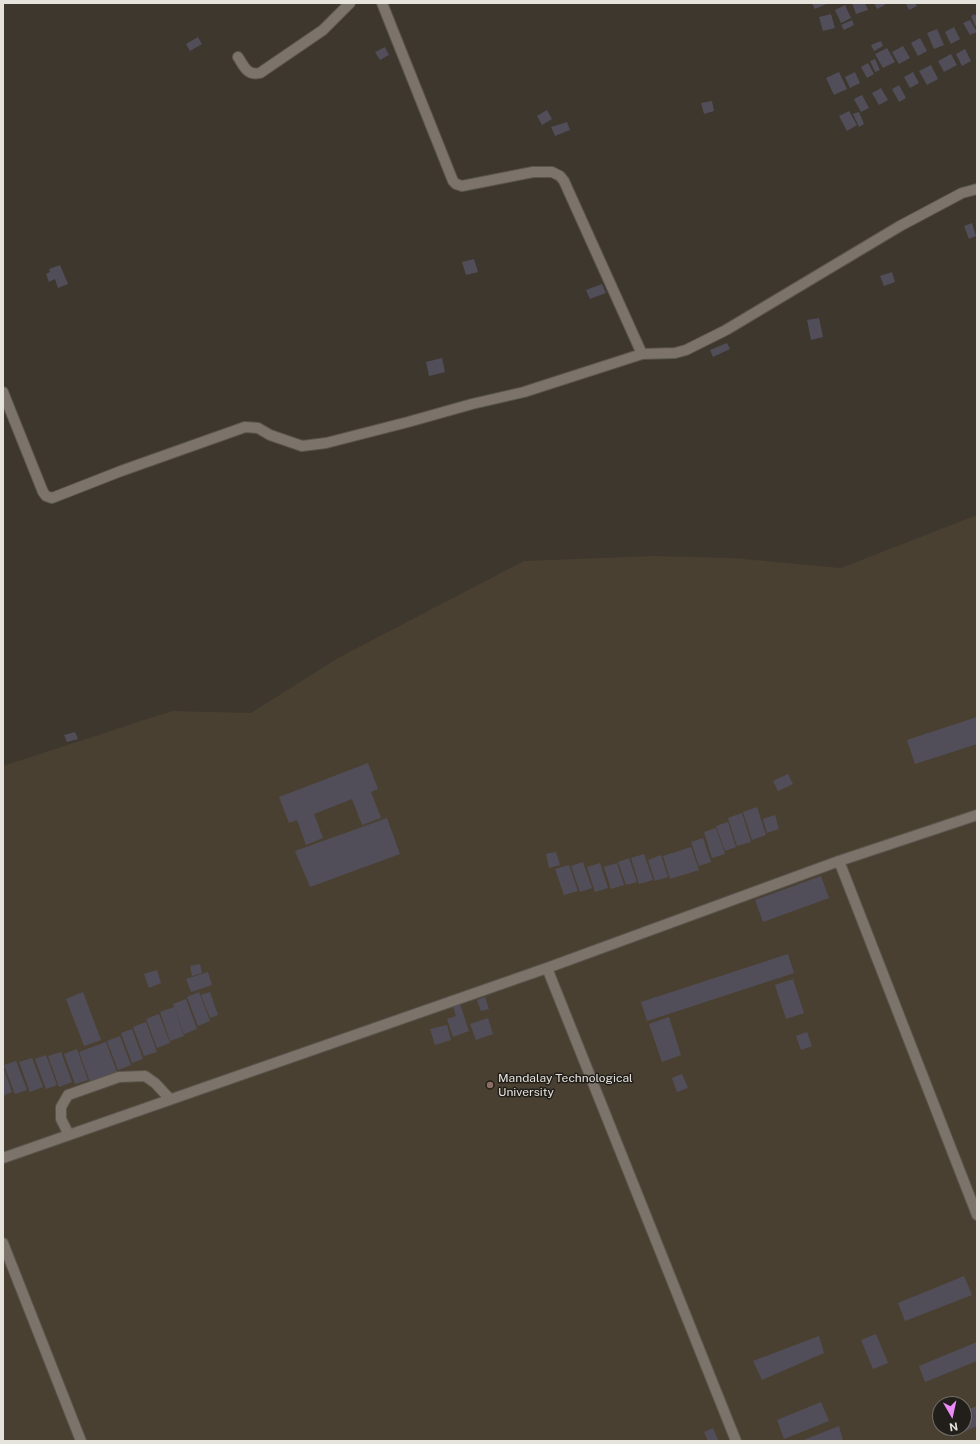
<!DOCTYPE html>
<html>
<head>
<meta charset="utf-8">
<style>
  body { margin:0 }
  #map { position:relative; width:980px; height:1444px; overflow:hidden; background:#3d372d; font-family:"Public Sans",sans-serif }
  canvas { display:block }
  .frame { position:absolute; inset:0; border:4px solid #e6e2dc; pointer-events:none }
  .north { position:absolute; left:932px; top:1396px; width:40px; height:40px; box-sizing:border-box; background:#221f1a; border:1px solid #706d68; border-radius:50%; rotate:171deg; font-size:11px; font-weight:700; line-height:16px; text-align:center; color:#e6e2dc }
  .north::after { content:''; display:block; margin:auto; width:14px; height:18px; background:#ec8cfb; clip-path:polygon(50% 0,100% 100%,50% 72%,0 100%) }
</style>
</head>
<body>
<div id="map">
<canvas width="980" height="1444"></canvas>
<div class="frame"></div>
<div class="north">N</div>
</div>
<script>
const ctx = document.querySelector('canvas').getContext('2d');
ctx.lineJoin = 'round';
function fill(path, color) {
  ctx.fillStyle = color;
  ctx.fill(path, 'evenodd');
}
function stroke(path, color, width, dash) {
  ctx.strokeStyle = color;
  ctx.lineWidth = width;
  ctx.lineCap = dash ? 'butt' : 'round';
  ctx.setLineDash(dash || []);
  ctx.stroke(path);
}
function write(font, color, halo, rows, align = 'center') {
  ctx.font = font + ' "Public Sans",sans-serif';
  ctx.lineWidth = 3;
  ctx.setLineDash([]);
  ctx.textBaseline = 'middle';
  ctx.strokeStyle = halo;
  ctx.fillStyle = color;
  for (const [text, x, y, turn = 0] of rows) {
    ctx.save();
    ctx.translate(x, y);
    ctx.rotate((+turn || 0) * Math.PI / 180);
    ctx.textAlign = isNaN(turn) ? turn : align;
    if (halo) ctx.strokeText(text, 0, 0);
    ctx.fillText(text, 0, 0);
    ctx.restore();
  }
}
const built = new Path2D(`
  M977,515v926h-974v-675l169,-55 79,2 87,-55 186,-97 129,-5 80,2 108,10zM940,1404h24v24h-24z`);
const building = new Path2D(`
  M812,3h17l-14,6z
  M852,3h13l3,7 -12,4z
  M874,3h11v2l-8,4z
  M908,3h7l2,3 -8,4 -3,-6z
  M845,5l6,13 -10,5 -6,-13z
  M831,14l4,14 -12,3 -4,-14z
  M975,14l2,5v6l-2,1 -4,-10z
  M852,20l2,5 -10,5 -3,-5z
  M970,20l7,12 -7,3 -7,-12z
  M954,27l6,12 -9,5 -6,-12z
  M937,29l7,16 -10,4 -7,-16z
  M198,37l4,7 -12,7 -4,-7z
  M920,38l7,13 -9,5 -7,-13z
  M881,41l2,5 -9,5 -3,-6z
  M903,46l7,12 -11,6 -7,-12z
  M385,47l4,8 -9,5 -5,-8z
  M887,48l8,14 -12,6 -8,-14z
  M965,49l6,12 -9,5 -6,-12z
  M951,54l6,11 -13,7 -6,-11z
  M875,59l5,11 -5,2 -5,-11z
  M868,63l6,11 -7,4 -6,-11z
  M931,65l7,14 -11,6 -8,-14z
  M839,72l8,17 -13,6 -8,-17z
  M855,72l5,11 -10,5 -5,-11z
  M913,72l6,11 -9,5 -6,-11z
  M899,85l7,13 -7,4 -7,-13z
  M881,88l7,12 -9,5 -7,-12z
  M862,95l7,13 -8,4 -7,-13z
  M712,101l2,10 -10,3 -3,-11z
  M547,110l5,9 -10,6 -5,-9z
  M849,111l8,14 -10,6 -8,-15z
  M859,112l5,12 -5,3 -6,-13z
  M567,122l3,8 -15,6 -4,-9z
  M972,223l4,13 -7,3 -5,-13z
  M474,259l4,13 -12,3 -4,-13z
  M60,265l8,19 -10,4 -3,-9 -6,3 -3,-8 4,-2 -1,-3z
  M892,272l3,10 -11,4 -4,-10z
  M602,284l4,9 -16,6 -4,-9z
  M819,318l4,19 -12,3 -4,-20z
  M727,343l3,6 -17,8 -3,-7z
  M442,358l3,14 -16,4 -3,-14z
  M977,717v27l-62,20 -8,-24z
  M75,732l3,7 -11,3 -3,-7z
  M368,763l10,26 -7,3 10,26 -19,7 -10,-26 -38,15 9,24 -17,7 -9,-25 -8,3 -10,-26z
  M788,774l5,10 -15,7 -5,-10z
  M757,807l9,28 -14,5 -9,-28z
  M742,813l9,29 -14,4 -9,-28z
  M775,815l4,14 -12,4 -4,-14z
  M387,818l13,36 -90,33 -15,-36z
  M728,822l8,25 -11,4 -9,-25z
  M716,828l9,26 -13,4 -8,-26z
  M703,838l8,24 -12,4 -8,-24z
  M691,847l8,23 -29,9 -7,-23z
  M556,852l4,13 -11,3 -3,-14z
  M644,854l9,26 -14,4 -8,-26z
  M661,855l7,22 -13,4 -7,-21z
  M629,858l8,24 -11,3 -8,-23z
  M583,862l9,26 -12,4 -9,-26z
  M600,863l8,25 -13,4 -8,-25z
  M617,863l7,22 -13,4 -7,-22z
  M569,865l9,26 -14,4 -9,-26z
  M821,876l8,22 -66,24 -8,-22z
  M788,954l6,19 -147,48 -6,-19z
  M200,964l2,9 -10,3 -2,-10z
  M157,970l4,13 -12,5 -5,-14z
  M208,972l4,13 -21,7 -5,-13z
  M793,979l11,34 -18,6 -11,-34z
  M83,992l18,48 -17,6 -18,-47z
  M199,992l11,29 -12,5 -11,-29z
  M210,992l8,23 -8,3 -9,-23z
  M485,997l4,12 -8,2 -4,-11z
  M186,999l11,30 -13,5 -11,-30z
  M460,1004l9,27 -16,6 -6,-18 9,-3 -3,-9z
  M174,1007l10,29 -14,5 -10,-29z
  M159,1014l11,29 -13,5 -11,-29z
  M669,1017l12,38 -19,7 -13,-38z
  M488,1018l5,16 -17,6 -6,-16z
  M146,1022l11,30 -13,4 -11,-29z
  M447,1025l4,15 -16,5 -5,-16z
  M132,1029l11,30 -11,4 -11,-30z
  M807,1032l5,14 -11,4 -5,-14z
  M120,1036l11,29 -13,5 -11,-29z
  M106,1042l11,30 -27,10 -11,-30z
  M77,1049l11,31 -13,4 -11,-30z
  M61,1052l11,30 -13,5 -11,-31z
  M46,1055l11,30 -11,4 -11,-30z
  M32,1058l11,29 -13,5 -11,-30z
  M16,1061l11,29 -12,4 -11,-29z
  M3,1067l9,25 -9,4z
  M682,1074l6,14 -11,4 -5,-14z
  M964,1276l8,19 -67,26 -7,-18z
  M876,1334l12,29 -15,6 -12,-29z
  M819,1336l5,17 -62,27 -9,-19z
  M977,1342v19l-52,21 -6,-16z
  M821,1402l8,19 -45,18 -7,-19z
  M977,1406v20l-25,11 -3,-9h15v-17z
  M839,1426l4,15h-42z
  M713,1428l5,12 -10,1 -4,-9z`);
const minor = new Path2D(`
  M382,3l71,178 3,3 6,2 71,-14h19l8,4 4,5 78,173
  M238,57c6,9 9,19 22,16l63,-43 27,-27
  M3,392l40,100 3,4 6,2 69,-27 124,-44 13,1 12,7 32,11 24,-3 82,-21 64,-18 52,-12 118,-38 33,-1 11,-3 40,-20 174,-104 62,-33 15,-4
  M839,861l138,354
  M547,968l189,473
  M69,1135l-8,-16v-12l7,-12 51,-18 26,-1 10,7 15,16
  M3,1158l544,-190 292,-107 138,-46
  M3,1243l78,198`);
const markers = [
  [490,1085,4,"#8d6e63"]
];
const poiNames = [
  ["Mandalay Technological",498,1078],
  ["University",498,1092]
];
fill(built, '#4a4031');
fill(building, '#514e5a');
stroke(minor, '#5a554d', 12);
stroke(minor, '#7c746a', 10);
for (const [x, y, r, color] of markers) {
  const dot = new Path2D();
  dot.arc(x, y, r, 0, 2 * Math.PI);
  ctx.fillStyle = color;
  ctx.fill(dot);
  stroke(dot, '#221f1a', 1.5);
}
write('12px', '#e6e2dc', '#221f1a', poiNames, 'left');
</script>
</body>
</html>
